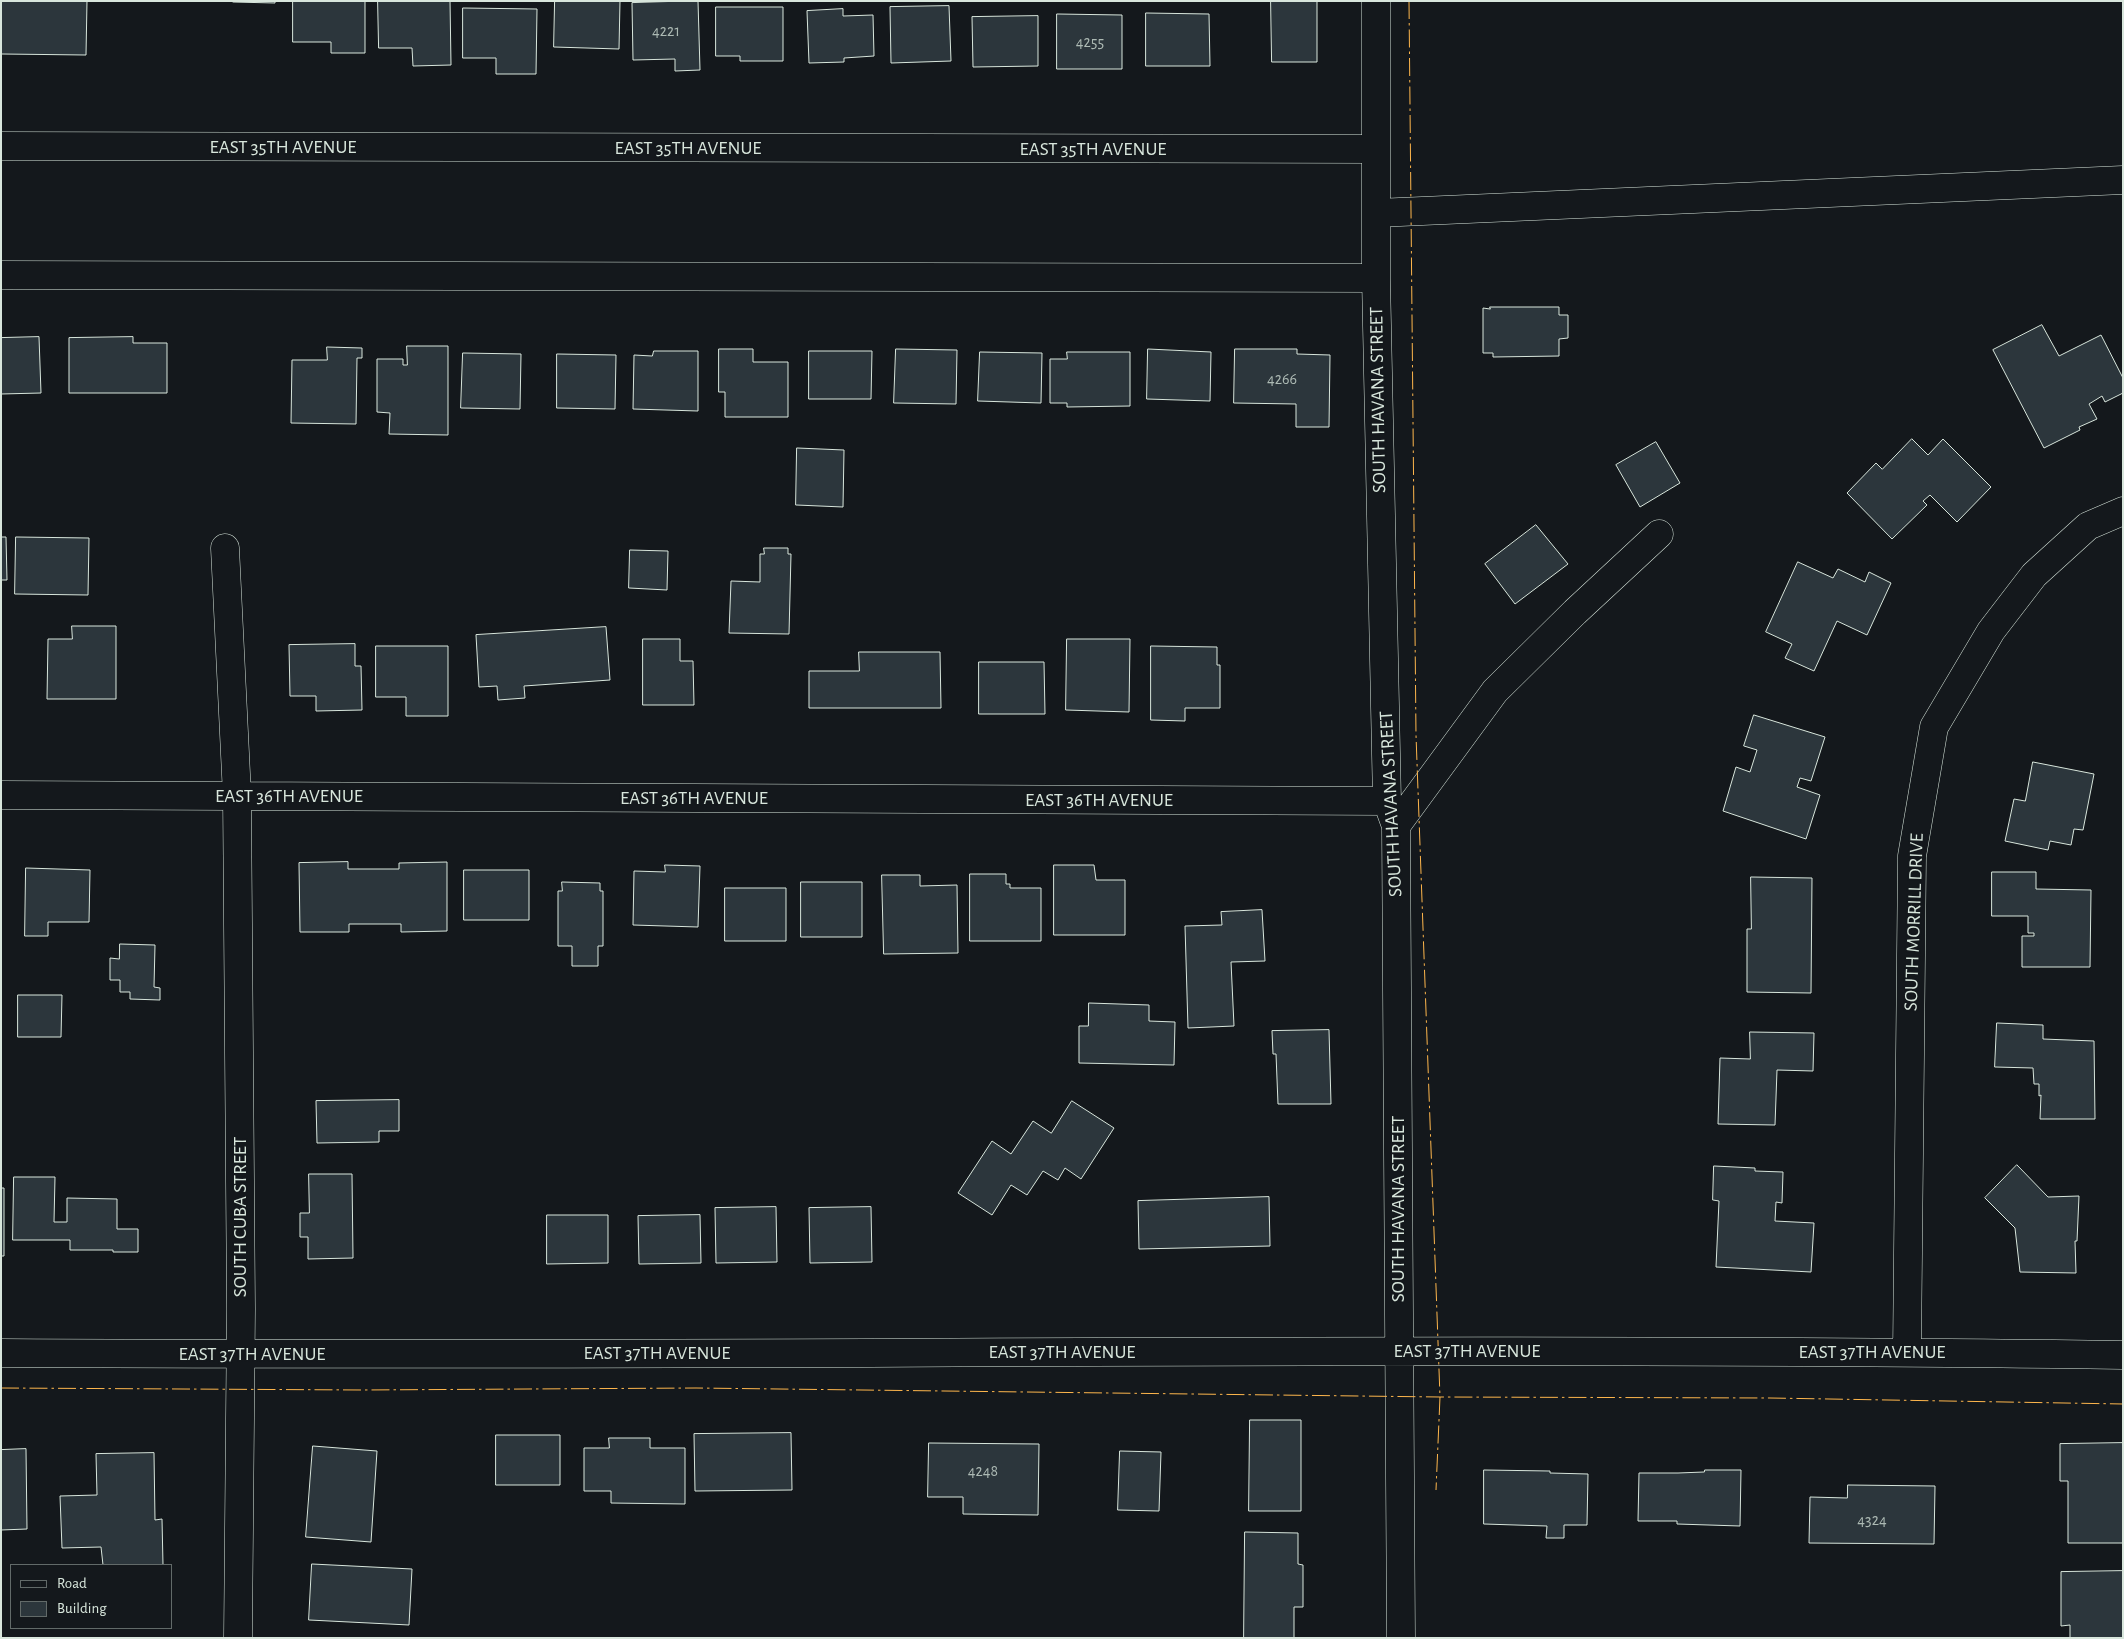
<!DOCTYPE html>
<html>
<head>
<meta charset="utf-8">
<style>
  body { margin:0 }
  #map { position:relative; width:2124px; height:1639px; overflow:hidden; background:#14181c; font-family:"Alegreya Sans",sans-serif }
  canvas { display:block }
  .frame { position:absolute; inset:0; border:2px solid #d8e6dc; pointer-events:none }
  .legend { position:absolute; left:10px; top:1564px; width:162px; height:65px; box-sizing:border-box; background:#14181c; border:1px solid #626a69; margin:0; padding:6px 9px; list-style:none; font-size:15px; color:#d8e6dc }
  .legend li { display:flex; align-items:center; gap:10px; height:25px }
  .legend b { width:25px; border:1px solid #626a69 }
</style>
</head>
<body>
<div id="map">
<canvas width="2124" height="1639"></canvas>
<div class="frame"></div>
<ul class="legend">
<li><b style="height:6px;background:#14181c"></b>Road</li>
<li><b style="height:14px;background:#2c363c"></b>Building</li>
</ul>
</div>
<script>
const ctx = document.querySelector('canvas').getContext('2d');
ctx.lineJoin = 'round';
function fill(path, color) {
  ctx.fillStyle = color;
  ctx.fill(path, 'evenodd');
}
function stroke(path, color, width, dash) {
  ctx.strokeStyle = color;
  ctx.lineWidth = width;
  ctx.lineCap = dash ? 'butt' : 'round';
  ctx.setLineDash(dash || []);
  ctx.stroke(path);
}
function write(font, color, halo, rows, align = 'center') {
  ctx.font = font + ' "Alegreya Sans",sans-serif';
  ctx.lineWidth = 4;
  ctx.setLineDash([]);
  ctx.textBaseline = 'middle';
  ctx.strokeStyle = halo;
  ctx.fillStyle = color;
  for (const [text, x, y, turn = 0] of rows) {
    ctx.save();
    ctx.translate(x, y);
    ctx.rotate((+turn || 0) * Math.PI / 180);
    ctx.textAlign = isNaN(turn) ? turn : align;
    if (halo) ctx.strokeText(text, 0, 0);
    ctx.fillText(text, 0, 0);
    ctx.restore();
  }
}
const building = new Path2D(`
  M1,1h86l-1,54 -85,-1z
  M233,1h42v2l-42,-1z
  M293,1h72v52h-34v-11h-38z
  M378,1h72l1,64 -38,1 -1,-18h-33z
  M555,1h65l-1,48 -65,-2z
  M698,1l2,69 -25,1v-12l-42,1 -1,-57z
  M1271,1h46v61h-45z
  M949,6l2,55 -60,2 -1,-56z
  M716,7h67v54h-43v-5h-24z
  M463,8l74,1 -1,65h-40v-16h-33z
  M843,9v7l30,-1 1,41 -30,2v4l-35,1 -2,-52z
  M1146,13l63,1 1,52h-64z
  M1057,14l65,1v54h-65z
  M1038,16v50l-65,1 -1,-50z
  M1490,307h69v8h9v23l-9,1v17l-66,1v-4h-10v-45l7,1z
  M2042,325l17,31 42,-21 22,43v15l-18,9 -3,-6 -13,8 8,15 -18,8 1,3 -36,18 -51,-98z
  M39,337l2,56 -40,1v-56z
  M133,337v6h34v50h-98v-55z
  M407,346h41v89l-59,-1 1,-21 -13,-1v-53h26v6h4z
  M327,347l35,1v10h-5l-1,66 -65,-1 1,-63h35z
  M719,349h34v13h35v55h-63v-25h-6z
  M896,349l61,1 -1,54 -62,-1z
  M1148,349l63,3 -1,49 -63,-2z
  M1235,349h62v5l33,1 -1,72h-33v-23l-62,-1z
  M654,351h44v60l-65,-2 1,-54 18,1z
  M809,351h63l-1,48h-62z
  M980,352l62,1 -1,50 -63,-2z
  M1067,352h63v54l-63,1v-4h-17v-44h17z
  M463,353l58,1 -1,55 -59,-1z
  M557,354l59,1 -1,54 -58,-1z
  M1912,439l16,16 15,-16 48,48 -34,35 -27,-27 -7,6 4,4 -35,34 -45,-46 29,-30 6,6z
  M1656,442l24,41 -40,24 -24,-42z
  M797,448l47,2 -1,57 -47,-2z
  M1536,525l32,39 -53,40 -30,-40z
  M1,537h5l1,43h-6z
  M16,537l73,1 -1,57 -73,-1z
  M764,548h24v6h3l-2,80 -60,-1 2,-52 29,1v-28h4z
  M630,550l38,1 -1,39 -38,-2z
  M1798,562l35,16 5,-9 27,13 4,-10 22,11 -24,52 -30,-14 -23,50 -29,-13 7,-14 -26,-12z
  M72,626h44v73h-69l1,-60h24z
  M606,627l4,53 -86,6 1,12 -27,2 -1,-14 -18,1 -3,-52z
  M643,639h37v22h13l1,44h-51z
  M1067,639h63l-1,73 -63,-2z
  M355,644v22h6l1,44 -46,1v-15h-26l-1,-51z
  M376,646h72v70h-42v-19h-30z
  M1151,646l66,1v18h3v43h-35v13l-34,-1z
  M859,652h81l1,56h-132v-37h50z
  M979,662h65l1,52h-66z
  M1754,715l71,22 -14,44 -11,-3 -3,9 23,8 -14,44 -83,-28 13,-44 14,5 7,-22 -13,-4z
  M2033,762l61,12 -11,56 -9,-1 -3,16 -21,-4 -2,9 -43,-9 9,-42 11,2z
  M348,862v7h51v-6l48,-1v69l-46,1v-8h-52v8h-49l-1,-69z
  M665,865l35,1 -2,61 -65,-2 1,-54 31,1z
  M1054,865h40l2,15h29v55h-71z
  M26,868l64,2 -1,52h-41v14h-23z
  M464,870h65v50h-65z
  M1992,872h44v17l55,1 -1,77h-68v-31h12v-3h-6v-17h-36z
  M970,874h36v10h4v4h31v53h-71z
  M882,875h38v11l37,-1 1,68 -74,1z
  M1751,877l61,1 -1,115 -64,-1v-63h4z
  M562,882l38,1v8h3v55h-5v20h-26v-20h-14v-55h4z
  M801,882h61v55h-61z
  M725,888h61v53h-61z
  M1262,910l3,51 -34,1 3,64 -46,2 -3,-102 37,-1 -1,-13z
  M120,944l35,1 -1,42 6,1v12l-30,-1v-7h-10v-12h-10v-22l9,1z
  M18,995h44l-1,42h-43z
  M1089,1003l60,2v16l26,1 -1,43 -95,-2v-37h9z
  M1997,1023l46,2v14l51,2 1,78h-55l1,-24 -2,1v-12h-5l-1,-16 -38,-1z
  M1329,1030l2,74h-53l-2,-50h-3l-1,-23z
  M1750,1032l64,1 -1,38 -36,-1 -2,55 -57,-1 2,-66 30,1z
  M399,1100v31h-20v11l-62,1 -1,-42z
  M1072,1101l42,27 -33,51 -16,-11 -7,12 -15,-9 -16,24 -16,-10 -19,30 -34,-22 34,-52 19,13 22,-33 18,12z
  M2017,1165l31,32 31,-1 -2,45h-2l1,32 -56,-1 -5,-44 -30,-30z
  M1714,1166l41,2v3l28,1 -1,31 -6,-1 -1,19 39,2 -3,49 -95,-5 3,-66 -6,-1z
  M309,1174h43l1,84 -45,1v-22h-8v-24h9z
  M14,1177h41l-1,45h13v-24l50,1v30h21v23h-25v-2h-43v-10h-57z
  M1,1188h3v68h-3z
  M1269,1197l1,49 -131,3 -1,-48z
  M776,1207l1,55 -61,1 -1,-55z
  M871,1207l1,55 -62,1 -1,-55z
  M547,1215h61v48l-61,1z
  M700,1215l1,48 -62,1 -1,-48z
  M1250,1420h51v91h-52z
  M791,1433l1,57 -97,1 -1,-57z
  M496,1435h64v50h-64z
  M609,1438h41v10h35v56l-74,-1v-12h-27v-43h25z
  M929,1443l110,1 -1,71 -75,-1v-17h-35z
  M2123,1443v100h-55v-62h-8v-37z
  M313,1446l64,5 -6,91 -65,-5z
  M26,1449l1,80 -26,1v-80z
  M1120,1451l41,1 -2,59 -41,-1z
  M154,1453l1,67 7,-1 1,46h-60l-2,-18 -39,1 -2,-52 37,-1 -1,-41z
  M1484,1470l66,1v2l38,1 -1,51h-23v13h-18l1,-12 -63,-2z
  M1705,1470h36l-1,56 -63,-2v-3h-39l1,-48h39l26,-1z
  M1848,1485l87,1 -1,58 -125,-1 1,-46 37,1z
  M1245,1532l53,1v31l5,1v42h-9v31h-50z
  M312,1564l100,5 -3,56 -100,-5z
  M2123,1571v67h-53v-13l-9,1v-54z`);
const minor = new Path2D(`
  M1376,1v277l11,523 9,25 5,812
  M1,146l1375,3
  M1377,213l746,-33
  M1,275l1375,3
  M225,548l12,247 4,514 -3,329
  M1,795l1386,6
  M1396,826l99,-135 80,-79 84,-78
  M1907,1352l5,-496 22,-129 57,-96 43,-56 54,-49 35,-15
  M1,1353c707,4 1415,-7 2122,2`);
const power = new Path2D(`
  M1409,1l7,734 24,662 -4,93
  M1,1388l361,2 334,-2 744,9 330,1 353,6`);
const numberNames = [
  ["4221",666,31],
  ["4255",1090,42],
  ["4266",1282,379],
  ["4248",983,1471],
  ["4324",1872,1520]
];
const streetNames = [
  ["EAST 35TH AVENUE",283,147],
  ["EAST 35TH AVENUE",688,148],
  ["EAST 35TH AVENUE",1093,149],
  ["SOUTH HAVANA STREET",1378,400,-91],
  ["EAST 36TH AVENUE",289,796],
  ["EAST 36TH AVENUE",694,798],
  ["EAST 36TH AVENUE",1099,800],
  ["SOUTH HAVANA STREET",1391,804,-93],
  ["SOUTH MORRILL DRIVE",1914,922,-88],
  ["SOUTH HAVANA STREET",1398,1209,-90],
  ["SOUTH CUBA STREET",240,1217,-90],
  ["EAST 37TH AVENUE",1467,1351],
  ["EAST 37TH AVENUE",1062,1352],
  ["EAST 37TH AVENUE",1872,1352],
  ["EAST 37TH AVENUE",657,1353],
  ["EAST 37TH AVENUE",252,1354]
];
fill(building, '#2c363c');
stroke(building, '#d8e6dc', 1);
stroke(minor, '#d8e6dc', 29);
stroke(minor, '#14181c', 28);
stroke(power, '#ffb74d', 1, [18, 4, 2.5, 4]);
write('16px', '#adbab4', null, numberNames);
write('19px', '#d8e6dc', '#14181c', streetNames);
</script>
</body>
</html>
